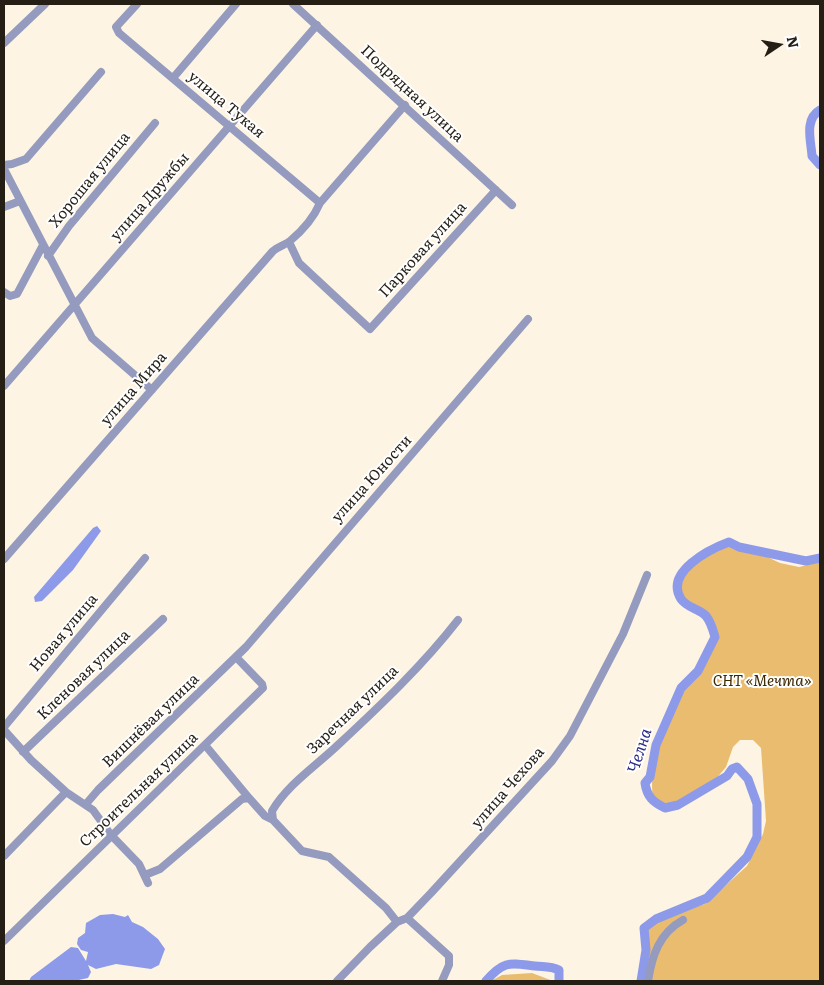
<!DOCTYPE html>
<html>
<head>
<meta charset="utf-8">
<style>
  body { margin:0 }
  #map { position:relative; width:824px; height:985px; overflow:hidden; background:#fef4e4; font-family:Literata,serif }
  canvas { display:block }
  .frame { position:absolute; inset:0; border:5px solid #241e14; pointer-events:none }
  .north { position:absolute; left:754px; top:20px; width:50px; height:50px; -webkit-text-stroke:4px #fff; paint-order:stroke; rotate:78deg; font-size:14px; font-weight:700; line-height:20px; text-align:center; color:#241e14 }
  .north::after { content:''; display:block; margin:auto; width:18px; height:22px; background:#241e14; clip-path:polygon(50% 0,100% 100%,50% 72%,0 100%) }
</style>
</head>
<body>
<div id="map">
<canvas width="824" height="985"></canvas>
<div class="frame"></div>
<div class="north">N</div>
</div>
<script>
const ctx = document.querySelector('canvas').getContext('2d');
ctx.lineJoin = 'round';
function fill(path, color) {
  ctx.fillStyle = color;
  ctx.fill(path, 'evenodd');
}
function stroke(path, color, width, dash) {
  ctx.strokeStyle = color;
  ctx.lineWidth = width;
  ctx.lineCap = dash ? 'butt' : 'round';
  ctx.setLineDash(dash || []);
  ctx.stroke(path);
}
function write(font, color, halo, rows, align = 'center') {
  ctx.font = font + ' Literata,serif';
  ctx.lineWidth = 4;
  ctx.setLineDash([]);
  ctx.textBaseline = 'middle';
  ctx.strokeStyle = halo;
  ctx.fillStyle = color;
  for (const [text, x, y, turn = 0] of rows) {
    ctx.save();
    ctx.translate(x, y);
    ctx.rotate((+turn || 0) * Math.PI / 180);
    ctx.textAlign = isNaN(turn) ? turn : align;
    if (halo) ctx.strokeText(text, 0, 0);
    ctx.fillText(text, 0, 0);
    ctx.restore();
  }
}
const green = new Path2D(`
  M727,543l13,8 21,3 19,9 19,4 21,-5v419h-180l7,-54 14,-10 44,-13 42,-38 16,-32 3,-13 -5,-73 -8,-8h-13l-7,7 -7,20 -22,26 -7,4 -29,12 -8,-1 -7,-8c-5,-43 13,-83 37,-118 9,-13 20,-22 25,-38l-11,-28 -21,-11 -6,-16c7,-21 30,-38 50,-46z
  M532,973l21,8h-62l11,-6z`);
const water = new Path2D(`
  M97,526l4,5 -28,39 -31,31 -7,1 -1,-5 59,-69z
  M113,914l12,3 3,-2 4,7 11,5 15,12 7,10 -6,16 -8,4 -35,-5 -20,5 -8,-4 3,7 -3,6 -14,3h-45l2,-4 40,-30 7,1 8,13 2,-9 -7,-2 -4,-6 1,-6 7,-5 1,-10 14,-8z`);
const river = new Path2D(`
  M820,110c-16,9 -9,31 -8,46l8,9
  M486,981c18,-21 24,-18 49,-15 9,1 16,0 24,4v11
  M641,981l5,-31 -2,-22 12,-9 51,-21 40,-41 10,-20v-33l-9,-25 -11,-12 -5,2 -5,7 -49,29 -13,3c-12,-6 -18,-11 -20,-25l5,-6 6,-32 25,-57 17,-17 17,-34c-2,-7 -4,-15 -9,-21 -6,-7 -19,-8 -25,-17 -17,-27 29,-50 48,-57l10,5 67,14 14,-3`);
const minor = new Path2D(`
  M137,4l-21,23 3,6 201,170
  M293,4l219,201
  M4,43l41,-39
  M173,78l63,-74
  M4,165l8,-1 14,-5 75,-87
  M4,169l88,169 60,52
  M4,207l16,-6
  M289,242l10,21 71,66 126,-139
  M48,256l21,-30 86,-103
  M4,292l6,4 7,-2 26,-49
  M4,386l313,-361
  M4,559l269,-308c6,-5 12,-6 17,-10 12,-10 24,-24 30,-38l85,-98
  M4,727l141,-169
  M4,730l27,30 35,32 27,18 18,25 28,29 9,19
  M205,745l44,53
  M23,752l140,-133
  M86,804l12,-14 148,-143 282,-328
  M4,856l62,-64
  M145,875l15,-6 82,-70 7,-1 16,18 8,4
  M407,918l42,38v9l-7,16
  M397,922l-11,-14 -57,-51 -27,-6 -29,-31 -1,-9c16,-27 44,-45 67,-67 42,-39 84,-79 119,-124
  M4,941l259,-253 -1,-4 -26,-27
  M337,981l33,-34 27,-25 10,-4 24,-25 121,-132 18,-25 53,-102 24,-59
  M648,981c4,-25 11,-48 35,-61`);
const streetNames = [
  ["Подрядная улица",412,94,43],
  ["улица Тукая",226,105,40],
  ["Хорошая улица",90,180,-51],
  ["улица Дружбы",150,197,-49],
  ["Парковая улица",423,250,-48],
  ["улица Мира",134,389,-49],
  ["улица Юности",372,479,-48],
  ["Новая улица",64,633,-50],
  ["Кленовая улица",84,675,-44],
  ["Заречная улица",353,710,-44],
  ["Вишнёвая улица",151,721,-44],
  ["улица Чехова",508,788,-49],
  ["Строительная улица",139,790,-44]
];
const parkNames = [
  ["СНТ «Мечта»",762,682]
];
const waterNames = [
  ["Челна",640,751,-72]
];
fill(green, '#e9bc70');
fill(water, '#8c9ae9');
stroke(river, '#8c9ae9', 9);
stroke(minor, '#949bbf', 8);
write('15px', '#241e14', '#fff', streetNames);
write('italic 15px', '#3c2903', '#fff', parkNames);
write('italic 16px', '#2a2c86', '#fff', waterNames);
</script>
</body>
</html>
